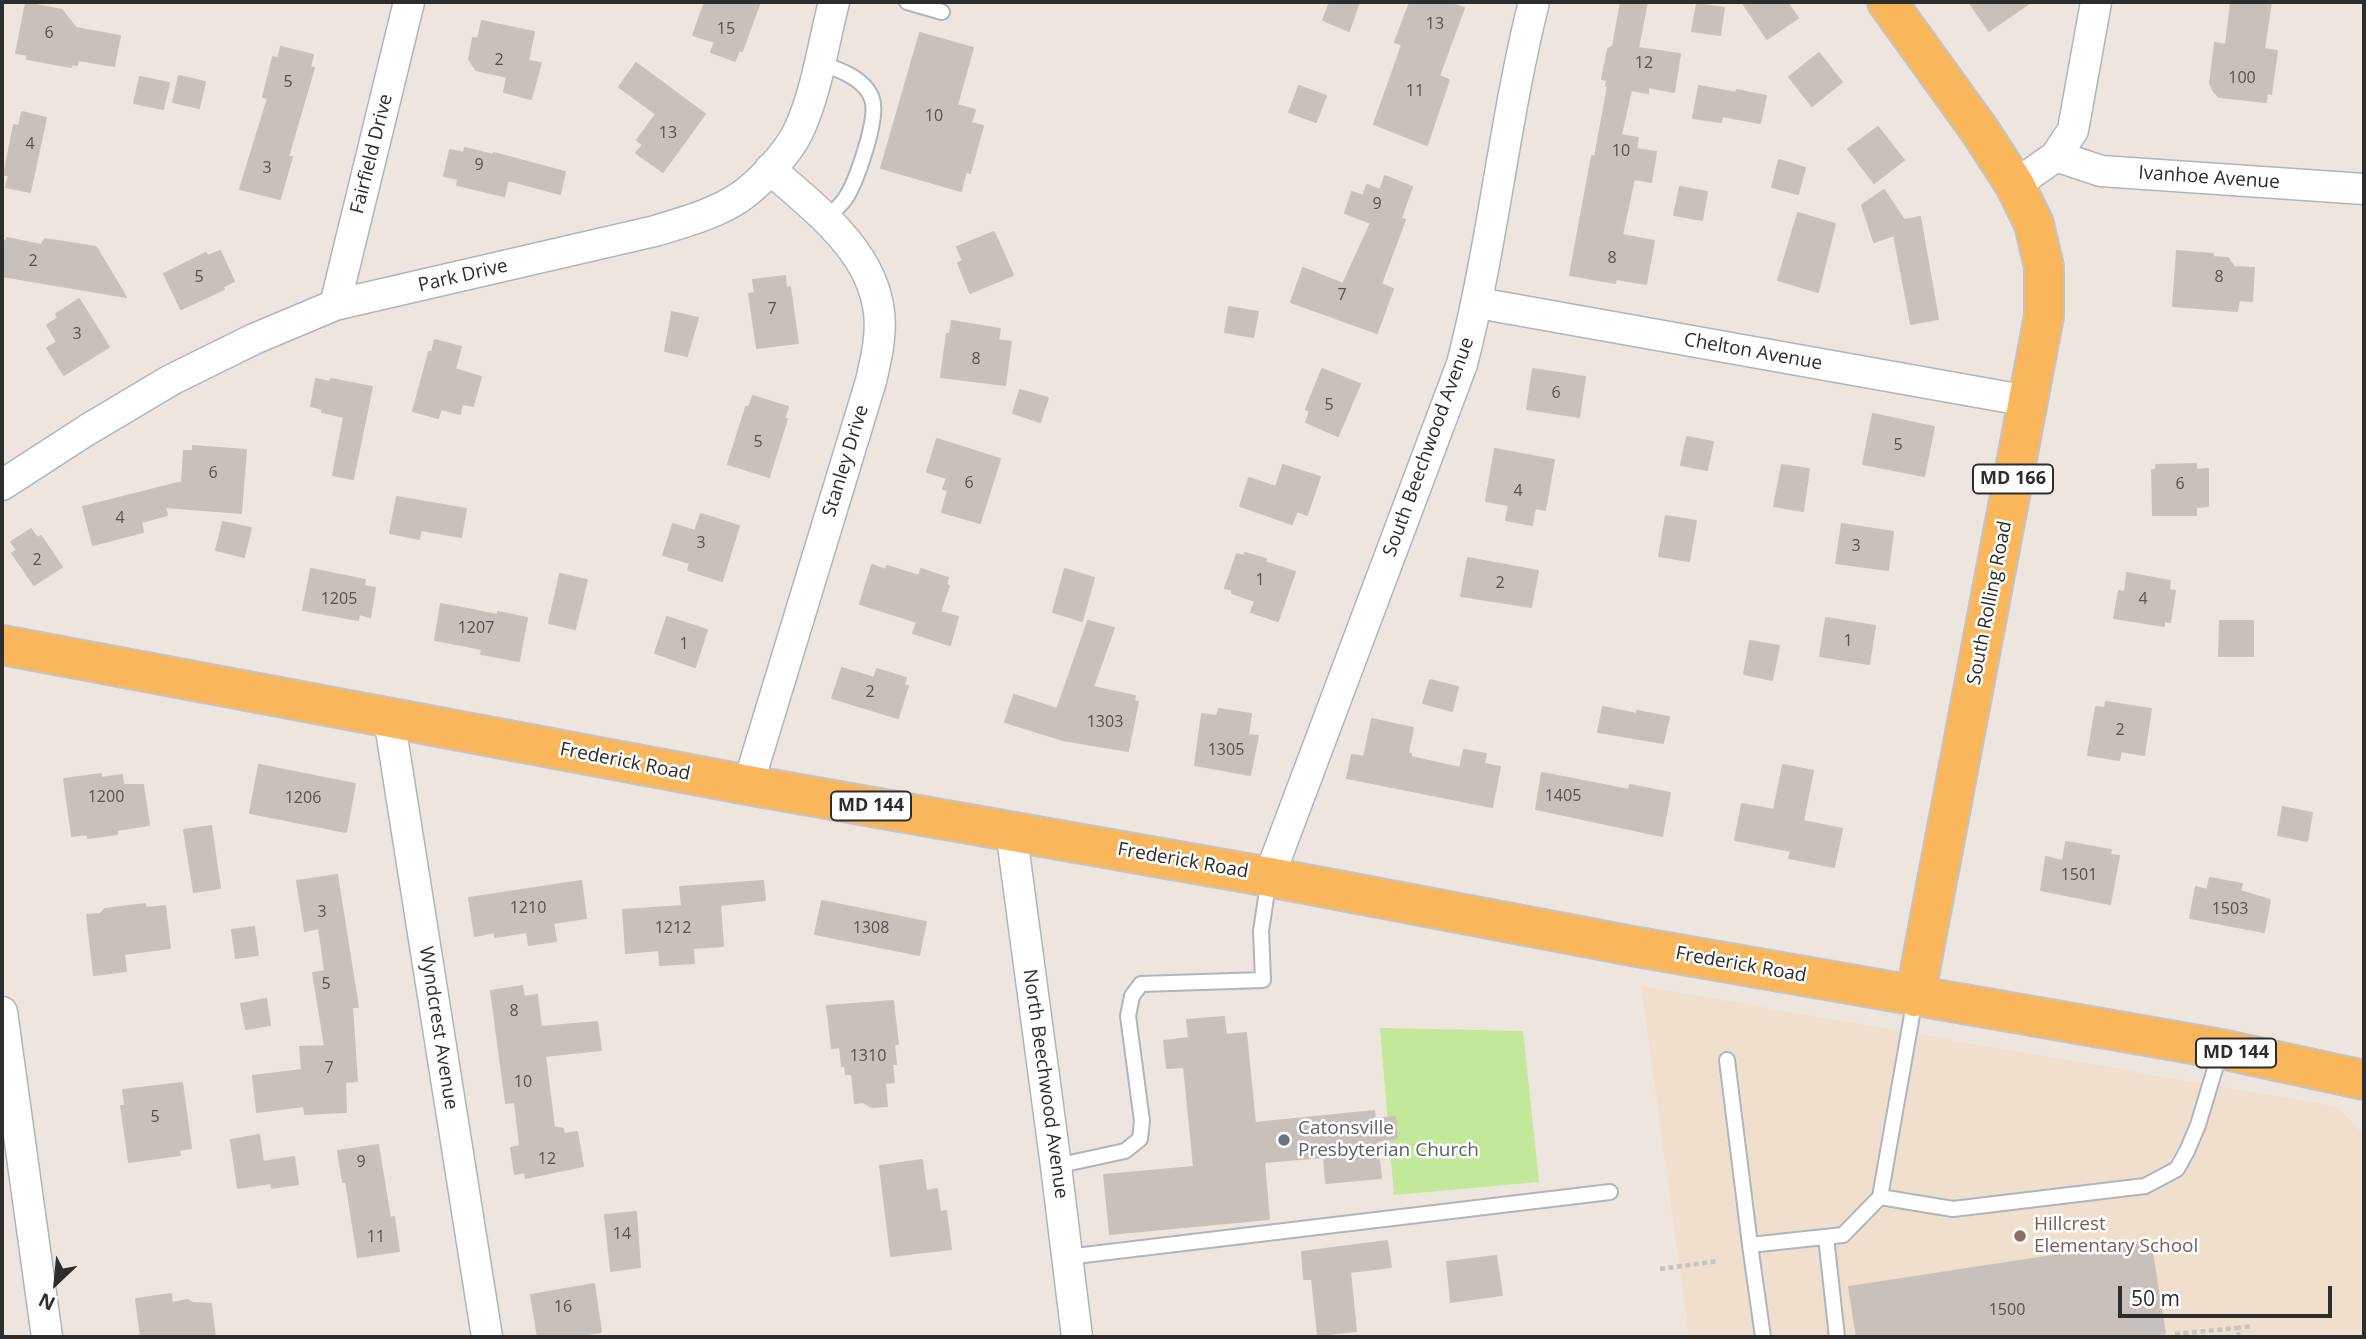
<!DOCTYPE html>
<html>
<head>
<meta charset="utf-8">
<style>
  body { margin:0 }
  #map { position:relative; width:2366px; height:1339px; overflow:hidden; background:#efe5df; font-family:"Open Sans",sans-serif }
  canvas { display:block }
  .frame { position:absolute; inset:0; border:4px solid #2d2d2d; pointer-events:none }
  .north { position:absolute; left:21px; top:1248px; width:70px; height:70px; -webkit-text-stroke:5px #fff; paint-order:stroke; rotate:206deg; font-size:19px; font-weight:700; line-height:28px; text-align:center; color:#2d2d2d }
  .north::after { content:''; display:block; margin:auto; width:24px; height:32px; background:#2d2d2d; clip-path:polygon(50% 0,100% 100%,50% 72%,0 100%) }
  .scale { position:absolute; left:2118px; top:1286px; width:214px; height:32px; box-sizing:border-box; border:4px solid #2d2d2d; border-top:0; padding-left:9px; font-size:21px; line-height:24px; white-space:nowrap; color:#2d2d2d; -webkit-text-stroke:5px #fff; paint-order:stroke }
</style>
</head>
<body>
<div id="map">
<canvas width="2366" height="1339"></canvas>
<div class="frame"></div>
<div class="north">N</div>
<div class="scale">50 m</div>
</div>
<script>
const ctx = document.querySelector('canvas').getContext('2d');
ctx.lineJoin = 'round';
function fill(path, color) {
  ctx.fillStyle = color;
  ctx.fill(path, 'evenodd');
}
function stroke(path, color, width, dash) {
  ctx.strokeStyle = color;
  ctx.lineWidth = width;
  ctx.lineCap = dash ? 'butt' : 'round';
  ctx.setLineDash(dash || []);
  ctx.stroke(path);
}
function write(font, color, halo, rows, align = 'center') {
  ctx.font = font + ' "Open Sans",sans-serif';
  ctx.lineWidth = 5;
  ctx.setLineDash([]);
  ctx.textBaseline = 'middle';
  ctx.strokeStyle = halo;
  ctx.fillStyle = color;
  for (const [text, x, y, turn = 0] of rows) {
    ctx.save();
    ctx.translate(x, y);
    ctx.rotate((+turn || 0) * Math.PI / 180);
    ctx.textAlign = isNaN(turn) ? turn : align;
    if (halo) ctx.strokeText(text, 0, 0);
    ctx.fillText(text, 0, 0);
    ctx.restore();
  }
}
const education = new Path2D(`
  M1641,986l697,121 26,28v202h-675z`);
const green = new Path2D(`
  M1380,1028l143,3 16,151 -145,13z`);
const building = new Path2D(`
  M705,2h55l-18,49 -3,-1 -4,11 -24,-9 4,-10 -22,-7z
  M1330,2h29l-10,29 -26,-11z
  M1410,2h36l18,6 -25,68 10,4 -22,65 -53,-21 28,-79 -7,-3z
  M1621,2h26l-9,46 42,6 -6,38 -26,-5v6l-17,-3 -10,45 17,3 -2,11 20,3 -5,30 -17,-3 -12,56 32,6 -8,43 -30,-5 -1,4 -45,-8 22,-119 3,1 13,-71h-2l1,-6 -5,-1 6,-30 5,-3z
  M1742,2h45l11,16 -31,21z
  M1969,2h62l-42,29z
  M2231,2h40l-7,47 13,2 -6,43 -4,-1 -1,9 -47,-5 -6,-7 -3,-7 5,-40 11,2z
  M26,3l36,7 14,18 44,8 -6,30 -36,-6 -1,5 -5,-1 -1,3 -44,-8 1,-4 -12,-2z
  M1697,4l27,4 -4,27 -28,-4z
  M482,21l52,11 -6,29 13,2 -10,36 -27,-7 3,-15 -31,-7 -7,-11 4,-21 5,1z
  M920,33l53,15 -16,57 18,5 -4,13 12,3 -13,47 -4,-2 -5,20 -80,-23z
  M281,47l32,8 -3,12 4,1 -26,89h4l-12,42 -40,-10 28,-91 -5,-1 10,-40 5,2z
  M1819,53l23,29 -30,24 -23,-29z
  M636,63l69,51 -42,58 -27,-19 7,-8 -6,-5 19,-26 -37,-27z
  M179,76l26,6 -6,26 -26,-6z
  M140,77l29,6 -6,26 -29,-6z
  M1299,86l27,10 -10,26 -27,-10z
  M1699,86l37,7 1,-3 29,6 -6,27 -38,-7 -1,6 -28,-4z
  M22,112l24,6 -16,74 -24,-5 3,-12h-5l10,-50 5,1z
  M1878,127l26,33 -30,23 -26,-34z
  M465,148l28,7 1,-2 71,19 -5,22 -52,-14 -4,16 -47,-11 1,-6 -14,-3 6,-26 14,3z
  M1779,160l26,8 -7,26 -26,-7z
  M1385,176l27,11 -11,31 4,2 -24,64 12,5 -16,44 -86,-31 12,-34 40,16 28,-61 -26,-10 7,-21 11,4 4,-11 13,5z
  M1680,187l27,5 -5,28 -28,-5z
  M1884,190l20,30 16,-3 18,102 -27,5 -17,-89 -20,7 -12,-37z
  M1798,213l37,11 -17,68 -40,-12z
  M994,232l19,43 -43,18 -12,-30 5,-2 -6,-14z
  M7,238l34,7 4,-6 51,8 30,50 -124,-21v-36l5,1z
  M220,251l14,30 -12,6 2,2 -43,20 -17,-35 42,-21 2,3z
  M2177,251l36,3v3l15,1 6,9 20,1 -2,33 -13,-1 -2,11 -64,-5z
  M785,276l1,12 4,-1 8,56 -41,5 -8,-54 6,-1 -2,-13z
  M79,299l30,48 -45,28 -17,-27 10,-6 -10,-17 11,-7 -2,-4z
  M1229,307l29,5 -5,25 -28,-5z
  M672,312l26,6 -11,38 -22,-5z
  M952,321l48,8 -2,11 13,2 -6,43 -64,-8 6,-43h3z
  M435,340l26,7 -6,22 26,8 -8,29 -11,-2 -2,10 -19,-5 -3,9 -25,-7 16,-59h3z
  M1322,369l38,15 -22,52 -32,-14 4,-11 -4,-2z
  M1533,369l52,8 -6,40 -52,-8z
  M316,379l14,3 1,-3 41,8 -19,92 -20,-4 11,-58 -22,-5 1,-3 -12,-3z
  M1020,390l28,8 -8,24 -27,-9z
  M753,396l35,11 -4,12h3l-18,58 -41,-13 18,-57h3z
  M1873,414l61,13 -10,49 -61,-12z
  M1687,437l26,5 -6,28 -26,-5z
  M937,439l63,20 -20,64 -38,-11 6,-22 -5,-1 4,-11 -20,-6z
  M193,446l53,4 -5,63 -76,-6 2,8 -26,7 2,10 -50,13 -10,-38 99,-25 2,-31h9z
  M1495,449l59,11 -9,50 -10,-2 -3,17 -26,-5 3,-15 -23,-4z
  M2196,464v6l12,-1v37l-12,1v8h-43l-1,-45h4v-5z
  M1283,465l37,12 -13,38 -10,-4 -5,13 -52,-18 9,-28 27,9z
  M1782,465l27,4 -6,42 -29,-5z
  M397,497l69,12 -5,28 -40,-7 -2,9 -29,-6z
  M701,514l38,12 -17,55 -34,-11 2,-7 -27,-8 10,-31 22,7z
  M1666,516l30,5 -7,40 -30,-5z
  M223,522l28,6 -7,29 -28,-7z
  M1842,524l51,8 -5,38 -52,-7z
  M31,529l6,9 4,-2 21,31 -28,18 -22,-32 5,-3 -6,-8z
  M1245,553l21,6 -1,3 30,10 -17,49 -27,-9 4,-11 -23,-8v-3l-7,-2 12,-34 7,2z
  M1468,558l70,13 -7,36 -70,-11z
  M872,565l14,5 1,-4 32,10 2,-7 27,9 -2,7 3,1 -9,26 18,5 -8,28 -37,-12 4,-11 -57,-18z
  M311,569l54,11 -1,6 11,2 -5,29 -11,-3 -1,6 -55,-10z
  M1065,569l29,9 -12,43 -29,-9z
  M2127,573l43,8 -1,9 6,1 -5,31 -6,-1v5l-50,-8 5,-27 6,1z
  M560,574l27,6 -12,49 -26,-6z
  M441,604l57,11v-3l29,6 -8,43 -38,-7 1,-5 -47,-9z
  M667,617l40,13 -12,37 -40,-14z
  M1826,618l49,8 -6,38 -49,-8z
  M1088,621l26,7 -21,59 42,9 -1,5 4,1 -10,49 -65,-11 -58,-18 9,-27 43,14z
  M2220,621h33v35h-34z
  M1750,641l29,5 -7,34 -28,-6z
  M842,668l32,10 3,-9 29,9 -2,7 4,1 -10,32 -66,-20z
  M1430,680l28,7 -6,24 -29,-8z
  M2106,702l45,7 -7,46 -23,-4 -2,9 -31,-5 8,-48 9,1z
  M1603,707l34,7v-3l32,6 -6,26 -65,-11z
  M1219,709l32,5 -3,21 10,1 -8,39 -55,-10 7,-51 15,2z
  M1372,719l41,9 -5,25 3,1v3l49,11 4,-18 22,4 -2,10 16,3 -8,40 -145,-29 5,-23 12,2z
  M259,765l96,19 -9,48 -96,-19z
  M1783,765l30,6 -10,50 39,8 -8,38 -45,-9 2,-7 -56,-11 7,-36 32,6z
  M1542,773l87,17 1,-5 40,8 -8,43 -126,-27z
  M101,774v4l21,-3 1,10h20l6,40 -32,5v4l-29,4 -1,-4 -15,2 -8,-57z
  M2283,807l29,6 -5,28 -29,-6z
  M211,826l9,62 -26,4 -10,-62z
  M2066,842l45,8 -1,5 9,1 -9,48 -69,-14 5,-33 17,4z
  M337,875l21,132h-6l5,74 -12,1 1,30 -41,2 -1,-8 -47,6 -4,-36 49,-6 -2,-23 25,-1 -12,-73 12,-2 -6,-43 -14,3 -8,-50z
  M2210,878l32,6 -2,7 30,9 -6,32 -74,-14 6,-31 11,3z
  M581,881l5,37 -33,5 3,18 -27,4 -2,-13 -32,5v-5l-20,4 -6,-38z
  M763,881l2,19 -45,5 3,41 -30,2 1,15 -34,2 -1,-15 -33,3 -3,-43 59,-4 -2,-19z
  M822,901l104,21 -7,33 -104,-21z
  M145,904l1,4 19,-2 5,42 -46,6 2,17 -32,4 -7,-60 13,-1 5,-5z
  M254,927l4,28 -22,3 -4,-28z
  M522,986l2,11 13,-2 4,32 56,-5 4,28 -56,6 9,71 9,2 1,5 13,-2 6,34 -57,12 -1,-6 -10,2 -4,-26 9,-2 -5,-44 -9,1 -15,-112z
  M266,999l4,26 -24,4 -5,-25z
  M893,1001l5,43h-4l2,20h-4l2,18 -9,1 2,23 -16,1 -8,-5 -8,1 -3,-29h-6l-1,-8h-3l-2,-19 -8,1 -5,-42z
  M1224,1017l2,18 20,-2 9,90 119,-12 1,8 20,-2 2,21 -20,3 4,37 -55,5 -2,-26 -60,5 5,57 -159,15 -6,-59 90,-8 -10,-100 -17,1 -3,-27 25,-3 -2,-18z
  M182,1083l9,65 -12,2 1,5 -51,7 -8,-56h4l-2,-16z
  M259,1135l4,27 31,-5 4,27 -26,4 -1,-5 -33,5 -7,-48z
  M378,1145l12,73 4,-1 5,34 -41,6 -12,-76 -3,1 -5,-31z
  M922,1160l4,31 11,-2 3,23 6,-1 5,38 -60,7 -11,-90z
  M636,1212l4,55 -29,4 -6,-56z
  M1387,1241l4,26 -41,5 6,59 -38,4 -6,-56h-8l-2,-27z
  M2150,1241l15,92 -26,4h-282l-8,-50z
  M1496,1256l6,39 -51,7 -4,-40z
  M594,1284l7,48 -33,5h-30l-7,-42z
  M171,1294l1,9 16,-3 5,3 18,1 4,33h-74l-5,-38z`);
const path = new Path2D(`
  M1660,1269l58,-8
  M2175,1334l62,-6
  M2239,1337l-2,-9 14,-2`);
const service = new Path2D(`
  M907,2l35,10
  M819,63c19,6 46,15 53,36 7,19 -16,84 -27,100 -5,7 -13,14 -20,20
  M1915,998l-35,199 73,12 192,-23 32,-17 10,-18 11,-26 23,-76
  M1727,1060l23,185 93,-10 37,-38
  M1056,1166l69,-15 15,-12 2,-18 -14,-105 4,-20 9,-12 122,-4 -2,-49 8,-53
  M1826,1237l11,100
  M1750,1245l13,92
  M1067,1257l543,-65`);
const minor = new Path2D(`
  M2056,156l45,15 263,18
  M2015,185l41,-29 17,-26 23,-128
  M1478,303l550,98
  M335,305l74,-303
  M2,485l85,-55 84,-50 83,-41 81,-34 320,-74c29,-9 60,-17 85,-34 19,-13 48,-44 58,-65 19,-40 25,-88 36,-130
  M389,718l98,619
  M748,785l123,-404c3,-14 7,-28 8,-43 9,-76 -59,-125 -109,-169
  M1011,830l45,336 21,171
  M1269,877l193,-513c31,-119 42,-243 72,-362
  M2,1012l45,325`);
const primary = new Path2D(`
  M1887,2l93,129 35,54 19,39 10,43v49l-129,681
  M2,645l746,140 521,92 363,69 589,103 143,31`);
const markers = [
  [1284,1140,7,"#6b7280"],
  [2020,1236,7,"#8d6e63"]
];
const numberNames = [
  ["13",1435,24],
  ["15",726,29],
  ["6",49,33],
  ["2",499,60],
  ["12",1644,63],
  ["100",2242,78],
  ["5",288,82],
  ["11",1415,91],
  ["10",934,116],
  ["13",668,133],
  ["4",30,144],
  ["10",1621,151],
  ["9",479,165],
  ["3",267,168],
  ["9",1377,204],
  ["8",1612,258],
  ["2",33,261],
  ["5",199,277],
  ["8",2219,277],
  ["7",1342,295],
  ["7",772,309],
  ["3",77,334],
  ["8",976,359],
  ["6",1556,393],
  ["5",1329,405],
  ["5",758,442],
  ["5",1898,445],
  ["6",213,473],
  ["6",969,483],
  ["6",2180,484],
  ["4",1518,491],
  ["4",120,518],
  ["3",701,543],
  ["3",1856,546],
  ["2",37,560],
  ["1",1260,580],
  ["2",1500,583],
  ["1205",339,599],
  ["4",2143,599],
  ["1207",476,628],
  ["1",1848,641],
  ["1",684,644],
  ["2",870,692],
  ["1303",1105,722],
  ["2",2120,730],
  ["1305",1226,750],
  ["1405",1563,796],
  ["1200",106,797],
  ["1206",303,798],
  ["1501",2079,875],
  ["1210",528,908],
  ["1503",2230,909],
  ["3",322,912],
  ["1212",673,928],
  ["1308",871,928],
  ["5",326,984],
  ["8",514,1011],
  ["1310",868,1056],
  ["7",329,1068],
  ["10",523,1082],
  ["5",155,1117],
  ["12",547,1159],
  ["9",361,1162],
  ["14",622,1234],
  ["11",376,1237],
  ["16",563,1307],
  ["1500",2007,1310]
];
const shields = [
  [2013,479,80],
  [871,806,80],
  [2236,1053,80]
];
const shieldNames = [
  ["MD 166",2013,479],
  ["MD 144",871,806],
  ["MD 144",2236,1053]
];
const streetNames = [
  ["Fairfield Drive",372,154,-76],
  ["Ivanhoe Avenue",2209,178,4],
  ["Park Drive",463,276,-13],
  ["Chelton Avenue",1753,352,10],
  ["South Beechwood Avenue",1429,447,-70],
  ["Stanley Drive",846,461,-73],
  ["South Rolling Road",1990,603,-79],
  ["Frederick Road",625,762,11],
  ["Frederick Road",1183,861,10],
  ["Frederick Road",1741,965,10],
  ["Wyndcrest Avenue",438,1028,81],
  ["North Beechwood Avenue",1045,1084,82]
];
const worshipNames = [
  ["Catonsville",1298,1129],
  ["Presbyterian Church",1298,1151]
];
const educationNames = [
  ["Hillcrest",2034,1225],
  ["Elementary School",2034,1247]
];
fill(education, '#f1dfce');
fill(green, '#c2e899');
fill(building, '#c8c0ba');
stroke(building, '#cbc1b8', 2);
stroke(service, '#afb5bd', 18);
stroke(minor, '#afb5bd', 33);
stroke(primary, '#c4c4c4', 42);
stroke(path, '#c4c4c4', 4.5, [5, 3.5]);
stroke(service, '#fff', 14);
stroke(minor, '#fff', 30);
stroke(primary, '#f9b65a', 38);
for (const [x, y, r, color] of markers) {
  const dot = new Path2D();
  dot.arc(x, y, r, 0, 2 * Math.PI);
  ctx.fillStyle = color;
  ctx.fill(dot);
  stroke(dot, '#fff', 2.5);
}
write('16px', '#545250', null, numberNames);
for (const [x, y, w] of shields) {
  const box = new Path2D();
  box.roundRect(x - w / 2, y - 14.5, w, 29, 5);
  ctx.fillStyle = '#fff';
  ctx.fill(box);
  stroke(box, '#2d2d2d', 2);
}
write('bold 18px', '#2d2d2d', null, shieldNames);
write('19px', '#2d2d2d', '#fff', streetNames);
write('19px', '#5b616d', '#fff', worshipNames, 'left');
write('19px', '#785e54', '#fff', educationNames, 'left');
</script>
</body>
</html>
